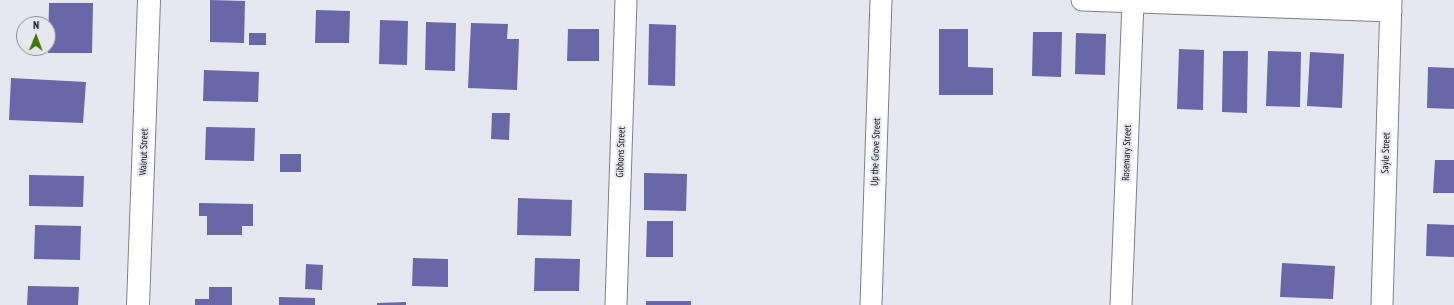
<!DOCTYPE html>
<html>
<head>
<meta charset="utf-8">
<style>
  body { margin:0 }
  #map { position:relative; width:1454px; height:305px; overflow:hidden; background:#e7e7f2; font-family:"PT Sans Narrow",sans-serif }
  canvas { display:block }
  .north { position:absolute; left:16px; top:16px; width:40px; height:40px; box-sizing:border-box; background:#e7e7f2; border:1px solid #8f8f97; border-radius:50%; rotate:1deg; font-size:11px; font-weight:700; line-height:16px; text-align:center; color:#0c0c0f }
  .north::after { content:''; display:block; margin:auto; width:14px; height:18px; background:#3f7400; clip-path:polygon(50% 0,100% 100%,50% 72%,0 100%) }
</style>
</head>
<body>
<div id="map">
<canvas width="1454" height="305"></canvas>
<div class="north">N</div>
</div>
<script>
const ctx = document.querySelector('canvas').getContext('2d');
ctx.lineJoin = 'round';
function fill(path, color) {
  ctx.fillStyle = color;
  ctx.fill(path, 'evenodd');
}
function stroke(path, color, width, dash) {
  ctx.strokeStyle = color;
  ctx.lineWidth = width;
  ctx.lineCap = dash ? 'butt' : 'round';
  ctx.setLineDash(dash || []);
  ctx.stroke(path);
}
function write(font, color, halo, rows, align = 'center') {
  ctx.font = font + ' "PT Sans Narrow",sans-serif';
  ctx.lineWidth = 4;
  ctx.setLineDash([]);
  ctx.textBaseline = 'middle';
  ctx.strokeStyle = halo;
  ctx.fillStyle = color;
  for (const [text, x, y, turn = 0] of rows) {
    ctx.save();
    ctx.translate(x, y);
    ctx.rotate((+turn || 0) * Math.PI / 180);
    ctx.textAlign = isNaN(turn) ? turn : align;
    if (halo) ctx.strokeText(text, 0, 0);
    ctx.fillText(text, 0, 0);
    ctx.restore();
  }
}
const building = new Path2D(`
  M210,0l35,1 -1,42 -34,-1z
  M49,3h44l-1,50h-44z
  M316,10l34,1 -1,32h-34z
  M380,20l28,1 -1,44 -28,-1z
  M426,22l30,1 -1,48 -30,-1z
  M471,23l37,1 -1,15h12l-2,51 -49,-2z
  M649,24l27,1 -1,61 -27,-1z
  M568,29h31v32h-32z
  M939,29h29v38l25,1v27h-54z
  M1033,32h29l-1,45 -29,-1z
  M249,33h17v12h-17z
  M1076,33l30,1 -1,41 -30,-1z
  M1179,49l25,1 -1,60 -26,-1z
  M1223,51h25l-1,62 -25,-1z
  M1268,51l33,1 -1,55 -34,-1z
  M1310,52l34,2 -2,54 -35,-2z
  M1428,67l26,1v41l-27,-1z
  M204,70l55,2 -1,30 -55,-1z
  M11,78l75,4 -3,41 -74,-3z
  M492,113h18l-1,27 -18,-1z
  M206,127l49,1 -1,33 -49,-1z
  M280,154h21v18h-21z
  M1435,160h19v33h-21z
  M644,173l43,1 -1,37 -42,-1z
  M29,175l55,1 -1,31 -54,-1z
  M518,198l54,2 -1,36 -54,-1z
  M199,203l54,1v22h-11v9h-35v-19h-8z
  M647,221h26v36h-27z
  M1427,224l27,1v32l-28,-1z
  M35,225l46,1 -1,34 -46,-1z
  M413,258l35,1v28l-36,-1z
  M535,258l45,1 -1,32h-45z
  M1282,263l53,3 -2,33 -53,-2z
  M306,264l17,1 -1,25 -17,-1z
  M28,286l51,1 -1,18h-51z
  M209,287h23v18h-37v-6h14z
  M279,297l36,1v7h-36z
  M646,301h45v4h-45z
  M406,302v3h-29v-2z`);
const minor = new Path2D(`
  M1082,0l309,11
  M616,305l10,-305
  M871,305l10,-305
  M1121,305l12,-303
  M1382,305l9,-305`);
const tertiary = new Path2D(`
  M138,305l11,-305`);
const streetNames = [
  ["Walnut Street",144,152,-88],
  ["Gibbons Street",621,152,-88],
  ["Up the Grove Street",876,152,-88],
  ["Rosemary Street",1127,153,-88],
  ["Sayle Street",1386,153,-88]
];
fill(building, '#6867a7');
stroke(minor, '#808089', 23);
stroke(tertiary, '#808089', 24);
stroke(minor, '#fff', 21);
stroke(tertiary, '#fff', 22);
write('10px', '#0c0c0f', '#e7e7f2', streetNames);
</script>
</body>
</html>
